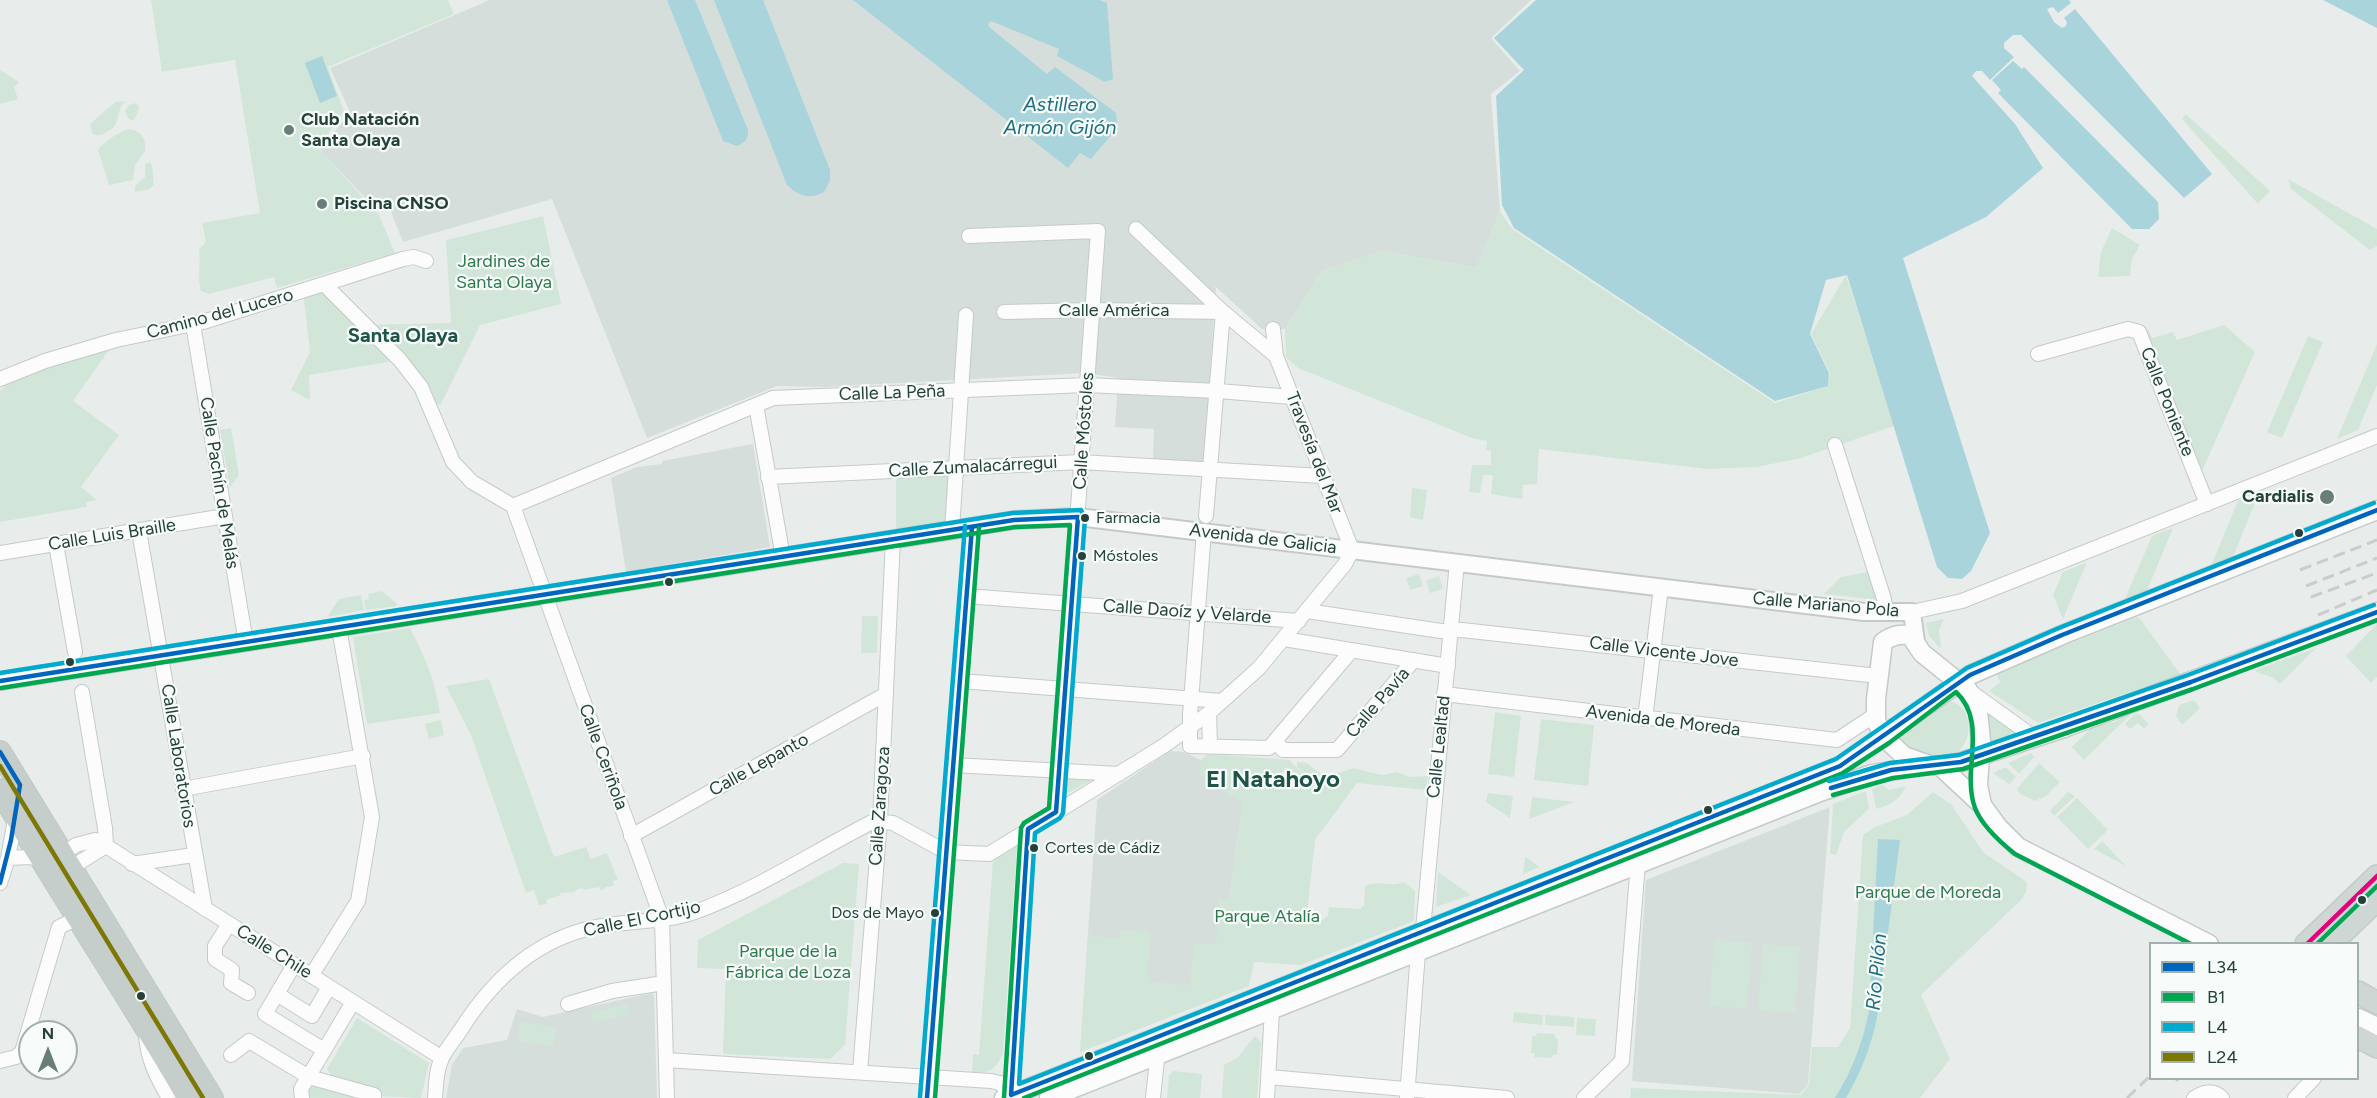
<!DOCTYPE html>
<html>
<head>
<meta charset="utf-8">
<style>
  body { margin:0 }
  #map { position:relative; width:2377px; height:1098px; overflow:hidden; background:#e8edeb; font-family:Figtree,sans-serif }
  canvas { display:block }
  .legend { position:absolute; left:2149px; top:942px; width:210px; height:138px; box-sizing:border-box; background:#f7fbf9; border:2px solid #a3b1ad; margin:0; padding:8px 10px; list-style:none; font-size:18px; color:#24423a }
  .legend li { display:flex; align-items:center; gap:12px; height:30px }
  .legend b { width:30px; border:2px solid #a3b1ad }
  .north { position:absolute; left:18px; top:1020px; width:60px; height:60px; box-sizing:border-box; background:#f7fbf9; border:2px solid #a3b1ad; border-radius:50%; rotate:0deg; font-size:16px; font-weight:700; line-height:24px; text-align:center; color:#24423a }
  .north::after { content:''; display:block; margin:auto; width:21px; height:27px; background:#697e78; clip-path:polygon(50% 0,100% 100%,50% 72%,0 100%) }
</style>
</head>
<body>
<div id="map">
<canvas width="2377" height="1098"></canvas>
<ul class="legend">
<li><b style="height:8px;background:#0065bd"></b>L34</li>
<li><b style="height:8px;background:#00a651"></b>B1</li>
<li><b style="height:8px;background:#00a9ce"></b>L4</li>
<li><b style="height:8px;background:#7d7805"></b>L24</li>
</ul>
<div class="north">N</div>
</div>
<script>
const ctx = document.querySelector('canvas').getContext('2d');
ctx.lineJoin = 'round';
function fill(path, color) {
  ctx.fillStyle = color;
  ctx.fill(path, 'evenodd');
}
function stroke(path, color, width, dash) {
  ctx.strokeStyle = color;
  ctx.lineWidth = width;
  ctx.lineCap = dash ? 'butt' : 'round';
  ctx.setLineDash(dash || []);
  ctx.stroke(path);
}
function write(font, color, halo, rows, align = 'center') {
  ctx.font = font + ' Figtree,sans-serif';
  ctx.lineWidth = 4.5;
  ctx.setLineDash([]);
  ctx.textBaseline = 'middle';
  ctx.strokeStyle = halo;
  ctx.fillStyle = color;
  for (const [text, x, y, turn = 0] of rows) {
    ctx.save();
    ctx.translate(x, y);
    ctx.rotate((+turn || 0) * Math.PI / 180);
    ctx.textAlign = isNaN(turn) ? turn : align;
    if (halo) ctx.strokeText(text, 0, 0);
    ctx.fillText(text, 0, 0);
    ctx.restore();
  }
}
const built = new Path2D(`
  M490,0h1041l-40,38 29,33 -29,23 9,117 -23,57 -95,-17 -60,20 -37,58h-23l-46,-42 -12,175 -51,-3 1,-30 -39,-2 3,-49 -33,-5 -259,14 -49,-1 -130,52 -95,-239 -149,43 -16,-40 -13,5 -54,-57 30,-38 -20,-44z
  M753,444l17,103 -144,25 -15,-94 26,-11 25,-3v-3z
  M1170,751l14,1 17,8v15l42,28 -28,196 -135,53 17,-252z
  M1830,807l-22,277 -8,10 -168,-13 14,-201z
  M652,993l2,3 3,102h-211l6,-33 11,-17 44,-8 10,-31 26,8z`);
const green = new Path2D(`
  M151,0h297l6,14 -126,53 16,44 -26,37 61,67 16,38 -118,35 -3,-11 -65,17 -8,-3c-4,-11 0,-28 -2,-42l7,-7 -4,-19 58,-10 -25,-153 -73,12z
  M0,70l19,12 -5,5 4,12 -18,5z
  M125,101c-11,12 -1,23 -20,32 -5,3 -8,3 -13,0l-2,-9 25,-22z
  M136,103l3,3 -1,6 -5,9 -5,-3 -3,-7 4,-6z
  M2186,114l84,77 -12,13 -76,-85z
  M129,129c11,1 18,10 16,22l-10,14 -2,15 -24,5 -11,-35c4,-7 22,-19 31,-21z
  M150,162l2,3 2,20 -4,4 -15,3v-6l10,-9v-13z
  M2288,179l89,50v17l-7,4 -79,-61z
  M1500,211l12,18 263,174 53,-17 2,-13 -19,-39 35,-59 48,151 -93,32 -44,9 -50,2 -168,-20 -2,35 -14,1 -1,14 -31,-5 2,-19h-10l-3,18 -11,-1 3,-27h19v-14l-5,-1 1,-9 -15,-3 -174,-70 -12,-11 -1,-28 37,-58 60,-20 95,17z
  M543,216l18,88 -81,21 -39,79 -11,4 -30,-48 -91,15 1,25 -19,-10 19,-38 -7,-60 22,-7 40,40 86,-2 -5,-83z
  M2112,228l28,17 -8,14 -2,17 -32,1 3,-25z
  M2224,325l31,27 -57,128 -59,-148 9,-3 4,9 21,-6 4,8z
  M2308,336l15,6 -41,96 -15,-6z
  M116,340l-43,61 46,34 -38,52 16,13 -11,2 1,5 -87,15v-131l10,-10z
  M2377,344v41l-19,45 -21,9z
  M231,428l8,47 -9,13 -10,-58z
  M949,474l-3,50 -50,7v-55z
  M1412,488l15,2 -4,30 -13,-3z
  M2259,493l-26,64 -22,9 27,-65z
  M2173,528l-27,65 -22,8 28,-65z
  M2087,562l-24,57 -10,-24 10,-23z
  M1868,572l9,28 -53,-6 17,-17z
  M1419,574l4,12 -13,4 -4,-12z
  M1439,576l4,13 -13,4 -4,-12z
  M382,591l15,13 -1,2 -30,4 -2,-10 5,-1 -1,-5z
  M361,595l3,15 -37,7 12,-18z
  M862,616h16l-1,37h-16z
  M2137,617l4,3 40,55 -143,48 -49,-32 11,-9 -4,-9z
  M1944,619l-5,11 2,19 -12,-13 -3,-13z
  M2377,624v53l-6,6 -25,-27z
  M410,628c15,29 25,51 30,85l-73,11 -14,-87z
  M2316,648l-36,36 -8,-7 -16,-5v-2z
  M489,679l65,178 32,-10 5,12 16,-6 11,27 -5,1 1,5 -8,1 -1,2 -5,1 -1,-3 -16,3v-2l-8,2v2l-15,1 1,2 -15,5 1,4 -8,1 -5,-15 -8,3 -55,-158 -25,-49z
  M2194,700l6,8 -18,17 -6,-9 3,-11z
  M1943,701c45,-4 32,98 -49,37z
  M1981,704l34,27 1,5 -28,9z
  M1495,712l26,4 -7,61 -26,-3z
  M2132,713l-48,47 -12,-13 20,-20 25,-6v-2z
  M2135,714h4l10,10 -5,5 -6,-6 -8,6 -5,-5z
  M1541,719l53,6 -6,61 -54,-6z
  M441,720l3,15 -15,4 -4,-15z
  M2031,753l3,4 -15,17 -11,-11z
  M1207,754l82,6 24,24 -16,-17v-5l10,1 12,10 9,3 26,-8 28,7 15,-3 13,5 18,-1 -2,14 -69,-7 -42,57 -8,74 10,9 11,-7 1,-9 31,2 4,-4 1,-19c12,-7 26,2 39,-4l11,9 -1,30 -113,44 -47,-3 -5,24 -169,66 8,-116 32,2 1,-8 29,2 -2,50 42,3 4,-42 22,1 3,-45 10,2 14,-98 -43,-28 1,-15zM1286,767l13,9 -9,13 -13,-8z
  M2039,763l21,19 -14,14 -11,5 -15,-7 -3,-5z
  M2006,767l10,10 -7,7 -16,-11z
  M1063,778l29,2 -30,16z
  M1882,784l7,6 17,-4c-6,14 -16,19 -30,23l-4,-20z
  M1866,791l3,18 -25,23 -8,23 -6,-1 3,-50z
  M1933,792l18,12 32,48 44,30 -1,10 -5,8 -100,95 29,64 -30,39h-290l1,-10 170,7 8,-11 3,-37h26l12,-19 13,-193 12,-8 32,-12z
  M2068,792l7,4 -21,20 -4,-5z
  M1488,793l25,3 -3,22 -24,-16z
  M1532,797l42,5 -45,17z
  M2077,798l31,32 -20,19 -31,-32z
  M2102,841l24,25 -32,-17z
  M1017,846l-14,206c-6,17 -14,22 -31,21l1,-19 6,1 14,-195z
  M1525,856l14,11 -16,7z
  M843,863l16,1 -14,181 -15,14 -107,-5 3,-85 -29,-1 1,-28z
  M1438,872l33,23 -35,12z
  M1714,940l38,3 -5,66 -38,-3z
  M1763,944l37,3 -5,66 -37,-3z
  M627,1004l2,10 -33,8 -6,-4 3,-6z
  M1514,1012l29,3 -1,10 -29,-3z
  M1546,1015l28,2v10l-29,-2z
  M357,1018l72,45 -8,35 -44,-2 -27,-11v-5l-19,-5 -4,-6z
  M1577,1018l19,1 -1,17 -19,-1z
  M520,1022l36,5 -3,19 -36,-5z
  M1537,1033l18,1v4h3l-1,17h-4l-1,3 -18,-1 1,-4h-4l1,-17h4z
  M1255,1036l6,6 -4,56h-35l2,-33 13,-7z
  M1173,1071l29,3 -2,24h-33l2,-22z
  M318,1084l36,14h-44l-2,-6 2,-5z`);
const water = new Path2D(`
  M667,0h28l53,130c0,9 -2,12 -11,16l-14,-5z
  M714,0h49l67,170v11l-6,11c-16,8 -25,4 -37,-7z
  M853,0h246l8,3 6,76 -8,3 -48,-26 2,-7 -68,-28 -3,3 1,3 58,47 8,-7 61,46 1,15 -26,31 -11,-6 -12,15z
  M1536,0h533l2,3 -13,10 -5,-6 -6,2 7,13 8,6 4,-2 1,-4 -3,-4 11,-9 137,165 -28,24 -163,-163h-8l-9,8v5l10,9 -24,23 -8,-9h-6l-4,5 43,48 28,44 -57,49 -83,41 87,275 -19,38 -9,8 -14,-1 -11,-11 -90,-292 -21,5 -16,54 19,39 -1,13 -53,15 -261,-173 -12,-23 -6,-109 28,-26 -30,-32z
  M2323,0h54v28z
  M322,56l15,40 -17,7 -15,-40z
  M2013,61l9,8 2,-2 134,135 1,17 -10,10h-17l-134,-136 3,-3 -9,-10z
  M1878,839l22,1 -23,177c-6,30 -16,55 -31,81h-11c17,-27 28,-56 34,-87z`);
const minor = new Path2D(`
  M1136,229l87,83 53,44
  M969,236l129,-5 -42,581
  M325,285l75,75 21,27 32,75 19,20 41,24 149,413 5,179
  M1004,312l89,-2 130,2
  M193,324l53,319
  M2038,354l90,-25 11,3 68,172
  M0,379l45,-18 71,-21 87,-18 200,-63 11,-2 12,4
  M756,405l27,152
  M1835,445l49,154 1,14
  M768,477l312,-15 242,14
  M513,506l260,-108 313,-13 132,6 74,6
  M1206,516l17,-204
  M952,530l14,-215
  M139,531l66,378
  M1204,531l-14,184v31l79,2 83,-98
  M56,544l19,108
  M0,553l225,-37
  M966,596l333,25
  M1307,611l134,20 21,-1 416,46
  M1912,612l50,-11 415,-165
  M1284,639l164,27
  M960,681l262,20
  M1968,690l67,48
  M82,692l23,136 1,18
  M1444,694l393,46 38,-25
  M1209,713l1,33
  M1645,719l16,-132
  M1275,741l8,9h54l77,-90
  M953,765l166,9
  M183,789l180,-33
  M631,836l255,-142
  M8,858l23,-1 10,3
  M62,861l1,-7 13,-9 19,-5 11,6 336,212
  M132,864l62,-9
  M72,867l34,-21
  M0,883l8,-25 8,-44
  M229,924l-14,22v13l17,11 -1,13 17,10
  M1422,940l35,-378
  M294,965l-29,49 59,36
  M311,976l47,-75 14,-84 -33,-189
  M277,994l35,22 17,-29
  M568,1004l44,-13 52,-8
  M146,1034c1,24 11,44 23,64
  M231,1055l18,-14 60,36 65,18v3
  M666,1060l325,21 9,2 11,12
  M0,1061l16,-4 6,-5 37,-125 19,-9
  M860,1072l20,-252 13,-281
  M1269,1077l238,21
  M1011,1097l17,-268
  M302,1098l-1,-9 52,-87
  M435,1098c1,-13 1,-28 7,-40 4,-9 12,-18 18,-27 32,-51 75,-92 136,-104 33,-7 68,-4 99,-15 63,-23 120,-61 179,-91l19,2 53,29 43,2 176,-109 44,-32 50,-45 86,-104 7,-14 -76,-194 -3,-27
  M927,1098l45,-571
  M1153,1098l5,-48
  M1267,1098l5,-88 -3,-6
  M1407,1098l11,-146
  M1584,1098l38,-37 16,-198
  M2194,1098c9,-6 19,-9 28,0
  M2295,1098l19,-20`);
const tertiary = new Path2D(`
  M0,681l952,-151 62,-10 64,-3 786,95h48l4,30`);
const secondary = new Path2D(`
  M1940,766l42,39 16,22 20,20 191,97
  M1982,805l-4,-20 3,-44 -3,-30 -10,-21 -46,-37 -12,-18c-11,-1 -17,0 -27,7l-7,57v22l8,16 20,19 25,9 11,1 21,-4 103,-34 313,-116
  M2358,1018l19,9
  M1004,1098l836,-332 130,-91 92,-40 315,-125
  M1049,1098l771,-306 52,-18 57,-9`);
const primary = new Path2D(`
  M2306,944l71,-68
  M2331,944l46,-44
  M2358,992l19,11
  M2358,1037l19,10`);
const trunk = new Path2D(`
  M0,752l212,346
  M0,790c60,104 128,204 188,308`);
const rail = new Path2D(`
  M2300,570l77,-30
  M2306,586l71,-28
  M2311,597l66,-24
  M2318,615l59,-25
  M2176,1081l3,-3
  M2127,1098l23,-22`);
const bus1 = new Path2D(`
  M0,681l1014,-161 64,-3 -22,295 -28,17 -17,266 829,-329 130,-91 92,-40 315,-125
  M0,752l20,33 -9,55 -11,43
  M1831,788l60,-18 70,-8 230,-80 186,-70
  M927,1098l45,-571`);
const bus2 = new Path2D(`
  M1,688l1014,-161 55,-2 -21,283 -25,15 -3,5 -17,270
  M1833,795l60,-17 70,-9 230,-80 184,-69
  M2317,944l60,-58
  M935,1098l44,-570
  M1024,1098l819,-325 46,-30 67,-51c33,31 5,78 19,116 7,18 25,34 40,46l176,90`);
const bus3 = new Path2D(`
  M0,673l1013,-160 68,-3 4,8 -22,295 -3,5 -25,15 -16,251 817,-325 131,-91 92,-40 315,-125
  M1829,781l61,-18 69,-8 229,-80 186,-70
  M920,1097l45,-571`);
const bus4 = new Path2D(`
  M0,766l203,332`);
const bus5 = new Path2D(`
  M2307,944l70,-68`);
const markers = [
  [289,130,6,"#697e78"],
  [322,204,6,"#697e78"],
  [2327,497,8,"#697e78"],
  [1085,518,5,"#24423a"],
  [2299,533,5,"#24423a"],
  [1082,556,5,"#24423a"],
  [669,582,5,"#24423a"],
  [70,662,5,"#24423a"],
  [1708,810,5,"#24423a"],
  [1034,848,5,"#24423a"],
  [2362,900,5,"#24423a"],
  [935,913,5,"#24423a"],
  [141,996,5,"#24423a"],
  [1089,1056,5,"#24423a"]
];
const busNames = [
  ["Farmacia",1096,518],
  ["Móstoles",1093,556],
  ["Cortes de Cádiz",1045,848],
  ["Dos de Mayo",924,913,"right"]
];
const poiNames = [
  ["Club Natación",301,120],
  ["Santa Olaya",301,141],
  ["Piscina CNSO",334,204],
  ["Cardialis",2314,497,"right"]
];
const parkNames = [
  ["Jardines de",504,262],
  ["Santa Olaya",504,283],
  ["Parque de Moreda",1928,893],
  ["Parque Atalía",1267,917],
  ["Parque de la",788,952],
  ["Fábrica de Loza",788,973]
];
const streetNames = [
  ["Calle América",1114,311],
  ["Camino del Lucero",220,314,-15],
  ["Calle La Peña",892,393,-2],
  ["Calle Poniente",2167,402,68],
  ["Calle Móstoles",1084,431,-86],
  ["Travesía del Mar",1314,453,69],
  ["Calle Zumalacárregui",973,467,-3],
  ["Calle Pachín de Melás",219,483,81],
  ["Calle Luis Braille",112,535,-9],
  ["Avenida de Galicia",1263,539,7],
  ["Calle Mariano Pola",1826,605,5],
  ["Calle Daoíz y Velarde",1187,612,4],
  ["Calle Vicente Jove",1664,652,7],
  ["Calle Pavía",1378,703,-49],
  ["Avenida de Moreda",1663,721,7],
  ["Calle Lealtad",1439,747,-84],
  ["Calle Laboratorios",178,756,81],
  ["Calle Ceriñola",603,757,70],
  ["Calle Lepanto",759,765,-29],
  ["Calle Zaragoza",880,806,-86],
  ["Calle El Cortijo",642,919,-12],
  ["Calle Chile",274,952,32]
];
const waterNames = [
  ["Astillero",1060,105],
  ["Armón Gijón",1060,128],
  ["Río Pilón",1877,972,-85]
];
const neighbourhoodNames = [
  ["Santa Olaya",403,336]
];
const districtNames = [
  ["El Natahoyo",1273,780]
];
fill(built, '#d6dedb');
fill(green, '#d1e6d8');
fill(water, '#a9d4db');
stroke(minor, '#c5cac8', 16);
stroke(tertiary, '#c5cac8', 20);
stroke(secondary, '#c3cbc8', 21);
stroke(primary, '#c3ccc9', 24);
stroke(trunk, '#c3ccc9', 24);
stroke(minor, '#fcfcfc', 14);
stroke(tertiary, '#fcfcfc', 16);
stroke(secondary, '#fcfcfc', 18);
stroke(primary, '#cfd7d5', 21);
stroke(trunk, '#c6cecc', 21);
stroke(rail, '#c9cdcc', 3, [12, 6]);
stroke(bus1, '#0065bd', 4.5);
stroke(bus2, '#00a651', 4.5);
stroke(bus3, '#00a9ce', 4.5);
stroke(bus4, '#7d7805', 4.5);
stroke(bus5, '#e5007d', 4.5);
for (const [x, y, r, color] of markers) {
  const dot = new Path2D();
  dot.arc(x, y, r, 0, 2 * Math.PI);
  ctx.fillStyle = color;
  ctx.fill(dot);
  stroke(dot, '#f7fbf9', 2);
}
write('16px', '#24423a', '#f7fbf9', busNames, 'left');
write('bold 18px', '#24423a', '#f7fbf9', poiNames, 'left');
write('18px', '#2d7a4b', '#f7fbf9', parkNames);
write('18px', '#24423a', '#f7fbf9', streetNames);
write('italic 20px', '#1c6f80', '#f7fbf9', waterNames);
write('bold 20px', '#1f5548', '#f7fbf9', neighbourhoodNames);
write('bold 24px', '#1f5548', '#f7fbf9', districtNames);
</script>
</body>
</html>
